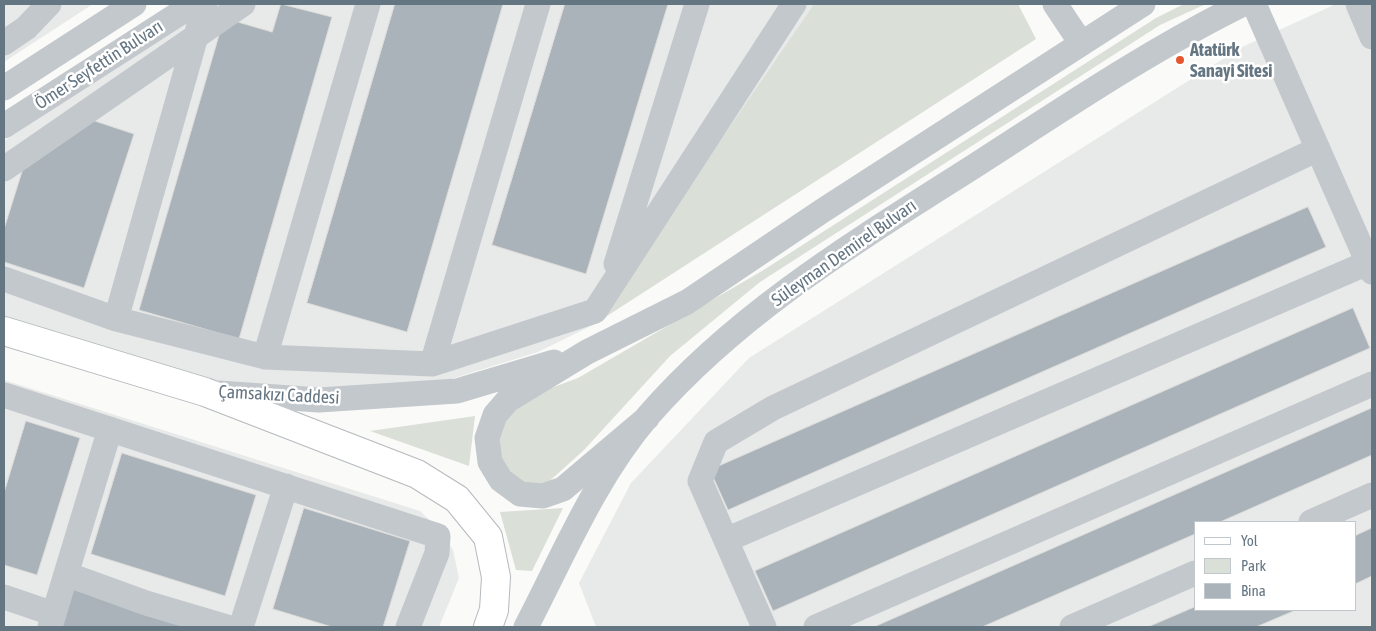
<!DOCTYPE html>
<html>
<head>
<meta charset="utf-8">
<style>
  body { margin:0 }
  #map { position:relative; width:1376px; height:631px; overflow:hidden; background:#fafaf8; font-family:"Asap Condensed",sans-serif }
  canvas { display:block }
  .frame { position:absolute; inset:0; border:5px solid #657683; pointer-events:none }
  .legend { position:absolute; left:1194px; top:521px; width:162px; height:90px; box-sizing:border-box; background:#fff; border:1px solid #c1c8cd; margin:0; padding:6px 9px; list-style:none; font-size:15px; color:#657683 }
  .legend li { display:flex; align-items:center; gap:10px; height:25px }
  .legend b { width:25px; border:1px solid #c1c8cd }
</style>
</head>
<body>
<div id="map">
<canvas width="1376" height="631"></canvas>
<div class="frame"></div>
<ul class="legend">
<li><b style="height:6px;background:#fff"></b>Yol</li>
<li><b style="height:14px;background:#dadfd7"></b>Park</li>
<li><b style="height:14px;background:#aab3b9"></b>Bina</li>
</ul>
</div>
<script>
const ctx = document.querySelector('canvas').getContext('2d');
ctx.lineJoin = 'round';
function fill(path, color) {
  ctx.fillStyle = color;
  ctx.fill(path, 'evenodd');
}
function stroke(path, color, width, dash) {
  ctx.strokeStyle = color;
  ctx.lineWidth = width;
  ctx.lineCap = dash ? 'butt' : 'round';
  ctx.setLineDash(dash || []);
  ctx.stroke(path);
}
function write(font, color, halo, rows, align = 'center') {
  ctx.font = font + ' "Asap Condensed",sans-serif';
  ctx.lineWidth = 5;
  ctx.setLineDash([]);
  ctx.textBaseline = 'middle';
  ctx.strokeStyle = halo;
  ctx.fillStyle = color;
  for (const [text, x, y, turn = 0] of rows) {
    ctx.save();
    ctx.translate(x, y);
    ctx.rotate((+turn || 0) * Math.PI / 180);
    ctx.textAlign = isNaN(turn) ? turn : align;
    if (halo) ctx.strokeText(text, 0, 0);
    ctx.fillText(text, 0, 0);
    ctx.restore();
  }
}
const built = new Path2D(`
  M4,4h89l-89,58z
  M212,4h602l-221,321 -55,27 -132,41 -132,9 -270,-80v-181z
  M1336,4h36v623h-776l-17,-44 52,-100 118,-125 493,-311zM1195,522h160v88h-160z
  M4,380l416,131 22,21 11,18 6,28 -20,49h-435z`);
const green = new Path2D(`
  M814,4h204l18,35 -443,286z
  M1184,4h22l-46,21 -400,257 -90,74 -86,94 -41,37 -19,-3 -16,-10 -10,-16v-25l8,-19 21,-17 51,-19 184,-107 394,-253z
  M475,416l-6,50 -99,-35z
  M563,508l-31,63 -16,-1 -16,-58z`);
const building = new Path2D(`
  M281,4l51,13 -93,322 -100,-29 85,-292 48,14z
  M395,4h108l-96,328 -100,-29z
  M565,4h103l-82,270 -94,-29z
  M86,118l48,16 -50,154 -80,-26v-33l21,-67z
  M1308,207l18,40 -598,263 -18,-40z
  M1353,308l17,40 -597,263 -18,-40z
  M1372,408v47l-152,67h-25v12l-213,93h-108z
  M26,421l54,17 -43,137 -33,-10v-72z
  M122,453l134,42 -31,101 -134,-42z
  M304,508l106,33 -27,86h-51l-59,-18z
  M1372,528v48l-17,8v-48z
  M73,589l120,38h-132z
  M1195,607v3h101l-40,17h-108z`);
const minor = new Path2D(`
  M1055,4l26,39
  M1254,4l118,268
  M1358,4l14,33
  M4,43l22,-15 23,-24
  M4,88l130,-84
  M4,126l190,-122
  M4,169l239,-165
  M616,264l81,-260
  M4,279l112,40 149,38 167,7 163,-53 199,-307
  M116,319l89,-315
  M265,357l103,-353
  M432,364l106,-360
  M219,393l100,7 138,-9 97,-29
  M4,395l434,141 -1,17 -29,74
  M647,418l-84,71 -20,7 -23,-2 -19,-14 -11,-18 -3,-24 8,-23 13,-15 79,-48 100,-50 135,-91 321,-207
  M1311,522l61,-27
  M726,540l646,-279
  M66,574l80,29 81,24
  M4,597l50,17
  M50,627l60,-198
  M241,627l45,-141
  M526,627c37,-71 69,-149 122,-211 91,-105 212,-177 328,-251 87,-56 174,-115 267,-161
  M764,627l-64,-146 16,-39 57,-34 545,-259
  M816,627l556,-243
  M1072,627l123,-54`);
const major = new Path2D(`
  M4,331l201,61 212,82 40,25 31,38 8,40 -2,33 -6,17`);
const markers = [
  [1180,60,5,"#e4572e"]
];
const poiNames = [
  ["Atatürk",1190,50],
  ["Sanayi Sitesi",1190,71]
];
const streetNames = [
  ["Ömer Seyfettin Bulvarı",99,65,-33],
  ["Süleyman Demirel Bulvarı",844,253,-35],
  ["Çamsakızı Caddesi",279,395,3]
];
fill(built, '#e8e9e9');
fill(green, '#dadfd7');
fill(building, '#aab3b9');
stroke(building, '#dcdcda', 1);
stroke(major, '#b5babe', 30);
stroke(minor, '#c3c8cc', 25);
stroke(major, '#fff', 28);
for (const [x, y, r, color] of markers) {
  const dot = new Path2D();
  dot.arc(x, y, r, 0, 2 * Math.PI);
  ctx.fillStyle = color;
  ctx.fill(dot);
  stroke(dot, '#fff', 2);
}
write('bold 18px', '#657683', '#fff', poiNames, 'left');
write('18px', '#657683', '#fff', streetNames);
</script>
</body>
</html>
